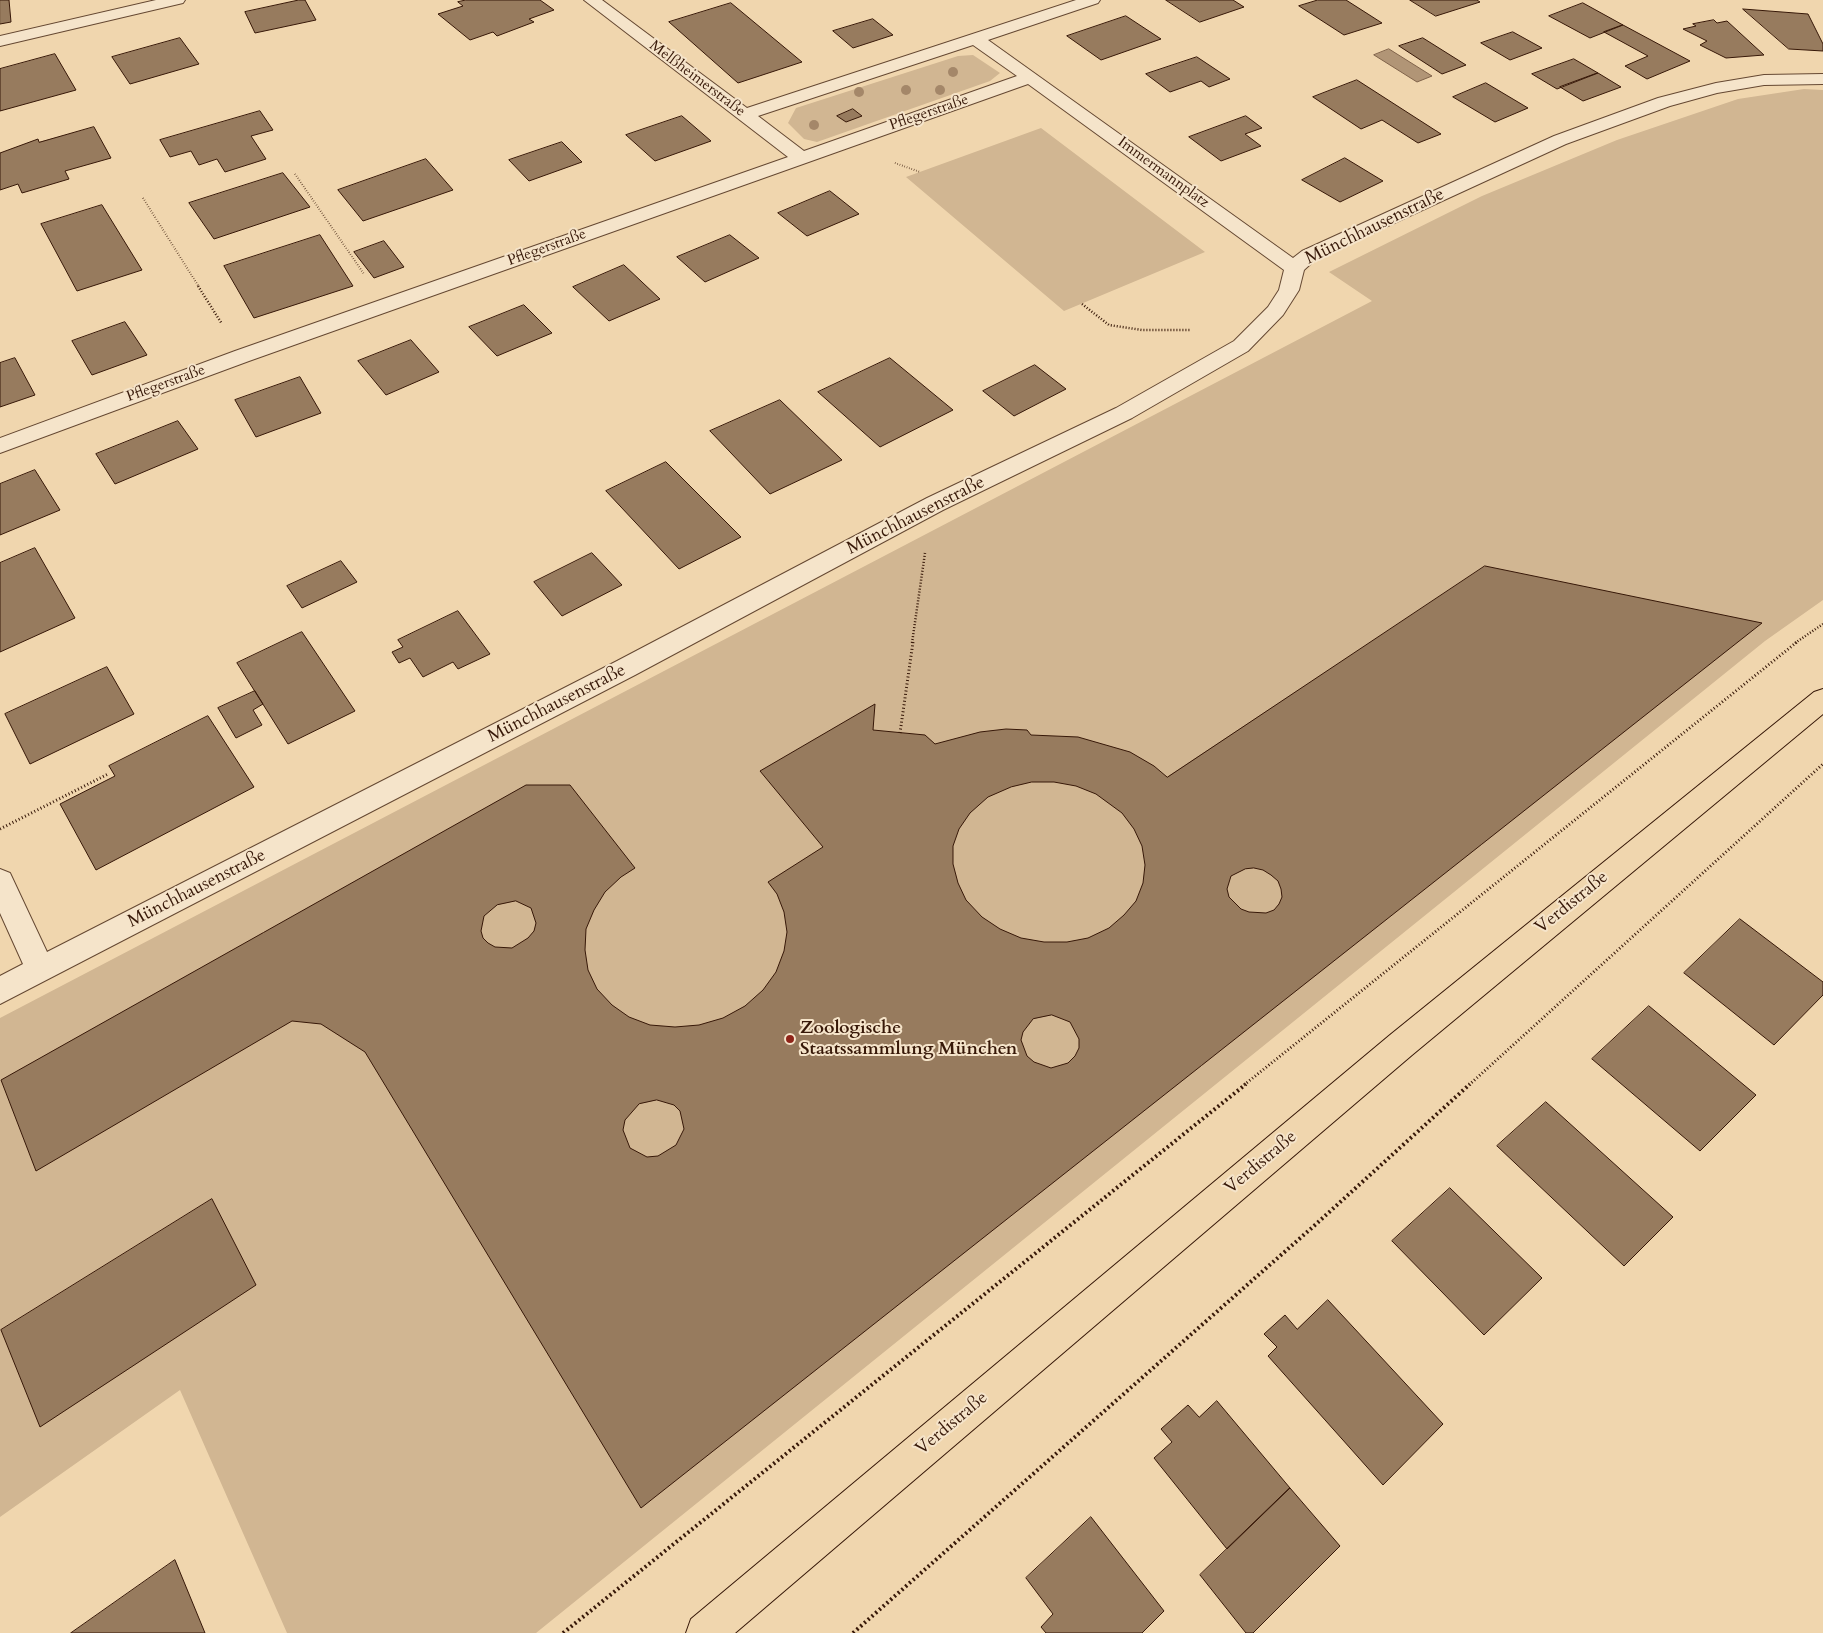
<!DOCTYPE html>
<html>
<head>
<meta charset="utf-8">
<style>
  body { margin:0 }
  canvas { display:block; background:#f0d6ae }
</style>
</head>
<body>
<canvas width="1823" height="1633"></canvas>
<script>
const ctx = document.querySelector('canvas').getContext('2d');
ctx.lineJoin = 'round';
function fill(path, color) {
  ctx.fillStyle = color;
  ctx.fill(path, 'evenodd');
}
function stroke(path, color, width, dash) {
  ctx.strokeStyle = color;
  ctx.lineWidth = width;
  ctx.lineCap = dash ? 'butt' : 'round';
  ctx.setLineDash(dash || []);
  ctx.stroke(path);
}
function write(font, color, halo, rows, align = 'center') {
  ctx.font = font + ' Cardo,serif';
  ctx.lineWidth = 4;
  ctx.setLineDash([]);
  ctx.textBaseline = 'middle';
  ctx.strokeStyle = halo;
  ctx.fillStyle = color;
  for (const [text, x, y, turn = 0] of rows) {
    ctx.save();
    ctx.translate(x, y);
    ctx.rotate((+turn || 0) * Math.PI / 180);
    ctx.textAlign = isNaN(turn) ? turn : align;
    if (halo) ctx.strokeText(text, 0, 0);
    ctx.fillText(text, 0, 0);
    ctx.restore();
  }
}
const green = new Path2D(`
  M973,55l27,18 -10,8 -173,61 -13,-3 -16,-16 8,-15 162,-52z
  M1804,89l19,1v510l-58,41 -1229,992h-249l-107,-243 -180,127v-499l1372,-717 -43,-29 153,-76 135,-56 121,-41z
  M1041,128l164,124 -141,59 -158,-134z`);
const water = new Path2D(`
  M1389,49l43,27 -15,6 -43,-27z`);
const building = new Path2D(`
  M0,0h9l2,22 -11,2z
  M299,0h6l11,20 -61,13 -10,-21z
  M466,0h74l14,10 -25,9 5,3 -37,14 -4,-4 -23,8 -32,-26 25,-8 -5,-4z
  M1166,0h67l11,7 -44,15z
  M1318,0h28l36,23 -38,12 -45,-29z
  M1410,0h67l3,2 -44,14z
  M731,3l71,59 -64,21 -69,-61z
  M1583,3l40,22 -33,13 -41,-22z
  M1743,9l65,5 15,30v7l-34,-2z
  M1126,16l35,23 -60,21 -34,-24z
  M873,19l20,16 -40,13 -20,-17z
  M1714,20l3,3 10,-2 37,34 -38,3 -26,-13 7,-4 -24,-12 13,-3 -3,-2z
  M1623,25l67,36 -43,18 -22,-13 23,-10 -44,-24z
  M1513,32l29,16 -32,12 -29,-17z
  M180,38l19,26 -69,20 -18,-27z
  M1423,38l43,27 -24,9 -43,-28z
  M55,54l21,36 -76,21v-42z
  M1197,57l33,22 -21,8 -8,-6 -31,11 -24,-18z
  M1574,59l24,14 -41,16 -25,-15z
  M1598,73l23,14 -38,14 -23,-14z
  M1357,80l84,54 -23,9 -36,-23 -21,9 -48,-32z
  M1486,83l42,25 -33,14 -42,-25z
  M853,109l9,7 -16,6 -9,-6z
  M260,111l13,19 -22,6 15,23 -41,13 -8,-13 -18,6 -8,-14 -21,6 -10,-17z
  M682,116l29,25 -56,20 -29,-26z
  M1246,116l16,12 -17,6 16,12 -40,15 -32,-24z
  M94,127l17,31 -46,13 4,8 -47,14 -4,-9 -18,6v-37l38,-14 1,3z
  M562,142l20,20 -53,19 -20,-21z
  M1345,158l38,23 -43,21 -38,-22z
  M426,159l27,31 -90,31 -25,-31z
  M283,173l27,34 -96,32 -25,-36z
  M830,191l29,23 -52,22 -29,-23z
  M102,205l40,65 -65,21 -36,-67z
  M320,235l33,51 -99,32 -30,-52z
  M730,235l29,23 -54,24 -28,-25z
  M384,241l20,26 -30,11 -20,-26z
  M624,265l36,34 -51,22 -36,-34z
  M524,305l28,28 -55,23 -28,-29z
  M125,322l22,33 -55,20 -20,-34z
  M411,340l28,32 -53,23 -28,-34z
  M15,358l20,37 -35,12v-44z
  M890,358l63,52 -73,37 -62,-55z
  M1035,365l31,24 -52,27 -31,-25z
  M300,377l21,36 -65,24 -21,-37z
  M780,400l62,60 -72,34 -60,-63z
  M178,421l20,28 -83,35 -19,-30z
  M666,462l75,75 -62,32 -73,-78z
  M35,470l25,40 -60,25v-51z
  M35,548l40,70 -75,34v-89z
  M592,553l30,32 -60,31 -28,-34z
  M341,561l16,21 -55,26 -15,-22z
  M1485,566l277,57 -1121,885 -276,-456 -44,-28 -29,-3 -256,150 -35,-91 525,-295h44l65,83 -14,9 -16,15 -11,18 -8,19 -1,21 3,20 9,19 15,16 17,12 21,8 25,2 24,-2 24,-7 22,-12 18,-16 13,-18 8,-21 3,-19 -3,-20 -7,-18 -9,-12 55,-35 -63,-76 115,-67 -2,26 52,5 10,9 45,-12 26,-3 21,1 4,5 47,2 52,15 24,14 13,11zM1032,782h22l22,4 20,8 26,19 12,16 8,17 3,19 -2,18 -7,18 -12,14 -15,13 -21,10 -21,4h-23l-23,-4 -21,-9 -18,-12 -16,-17 -8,-17 -5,-19v-18l6,-17 11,-16 18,-16 23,-10z
  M458,611l32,43 -32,15 -5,-7 -30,15 -13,-19 -11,5 -7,-11 11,-5 -5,-7z
  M302,632l53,79 -67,33 -51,-81z
  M107,667l27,47 -104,50 -25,-50z
  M255,691l8,13 -10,6 9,15 -26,13 -18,-30z
  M208,716l46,71 -158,83 -36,-66 55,-28 -6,-10z
  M1254,868l9,2 8,5 7,6 3,8 1,8 -3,7 -5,6 -8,3 -17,-1 -8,-3 -12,-12 -2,-8 4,-13 14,-7z
  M516,901l15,7 5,15 -2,8 -6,7 -16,10 -17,-1 -7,-4 -5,-5 -2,-7 3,-15 13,-11z
  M1740,919l83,63v13l-49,50 -90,-72z
  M1649,1006l107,89 -56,56 -108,-92z
  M1052,1015l18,7 9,17v9l-4,8 -7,7 -17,5 -17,-6 -7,-6 -6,-16 2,-8 10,-13z
  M657,1100l17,5 6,6 4,18 -8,16 -18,11 -11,1 -17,-9 -7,-18 2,-10 14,-16z
  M1546,1102l127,115 -49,49 -127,-120z
  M1450,1188l92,90 -58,57 -92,-94z
  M212,1199l44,86 -216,142 -39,-97z
  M1328,1300l115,124 -60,61 -115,-129 9,-9 -13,-13 21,-19 12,14z
  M1217,1401l73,87 -63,61 -73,-91 18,-16 -11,-13 27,-24 11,12z
  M1290,1488l50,58 -87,87h-7l-46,-58z
  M1091,1517l73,94 -22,22h-96l-5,-6 12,-13 -27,-36z
  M175,1560l30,73h-134z`);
const pathFar3 = new Path2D(`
  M895,163l25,9
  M295,174l69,100
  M143,198l56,89`);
const pathFar2 = new Path2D(`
  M198,286l24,38
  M1082,304l27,21 33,5h49
  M912,643l13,-90
  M1795,643l28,-19`);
const pathFar1 = new Path2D(`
  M900,733l13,-91
  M0,829l108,-55
  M1244,1085l553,-443
  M1469,1085l354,-321`);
const path = new Path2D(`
  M563,1633l683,-549
  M853,1633l462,-408 155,-141`);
const minor = new Path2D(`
  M156,0h29l-2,3 -183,43v-10z
  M584,0h18l145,108 329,-108h24l-2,3 -110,37 305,218 9,-7 252,-115 104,-38 58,-15 48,-8 59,-1v10l-59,1 -47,8 -47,13 -104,38 -250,115 -12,11 -5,20 -16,25 -35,36 -116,67 -189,92 -308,165 -635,329v-28l23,-12 -23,-51v-44l10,4 37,79 570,-291 310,-163 189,-90 118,-67 34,-34 11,-17 5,-20 -256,-186 -779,277 -249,92v-15l235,-87 553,-194zM973,45l44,31 -213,75 -46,-35z`);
const primary = new Path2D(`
  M1823,689v25l-411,341 -677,578h-49l5,-14 699,-584 424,-343z`);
const trees = [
  [953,72],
  [906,90],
  [940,90],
  [859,92],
  [814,125]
];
const markers = [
  [790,1039,5,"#8f2418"]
];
const farStreetnames = [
  ["Melßheimerstraße",697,79,37],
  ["Pflegerstraße",929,113,-19],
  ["Immermannplatz",1163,173,36],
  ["Pflegerstraße",547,248,-20],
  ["Pflegerstraße",166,384,-20]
];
const streetNames = [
  ["Münchhausenstraße",1375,227,-26],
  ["Münchhausenstraße",916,516,-27],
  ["Münchhausenstraße",557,704,-27],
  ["Münchhausenstraße",197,889,-27],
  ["Verdistraße",1572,903,-39],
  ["Verdistraße",1261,1163,-40],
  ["Verdistraße",952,1424,-40]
];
const poiNames = [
  ["Zoologische",800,1029],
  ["Staatssammlung München",800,1050]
];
fill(green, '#d1b692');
fill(water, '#b19576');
stroke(water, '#80634a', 1);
fill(building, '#977b5e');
stroke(building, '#371808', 1);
stroke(minor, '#654832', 2);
stroke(primary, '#371808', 2);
stroke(pathFar3, '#371808', 2, [0.5, 2]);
stroke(pathFar2, '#371808', 2.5, [1, 2]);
stroke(pathFar1, '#371808', 3, [1, 2.5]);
stroke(path, '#371808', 4, [2, 3]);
fill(minor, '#f5e4ca');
fill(primary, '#f0d6ae');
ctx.fillStyle = '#a48769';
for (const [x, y] of trees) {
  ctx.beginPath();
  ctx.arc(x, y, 5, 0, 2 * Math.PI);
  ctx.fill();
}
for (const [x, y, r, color] of markers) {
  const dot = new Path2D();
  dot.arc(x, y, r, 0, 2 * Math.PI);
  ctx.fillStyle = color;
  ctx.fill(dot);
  stroke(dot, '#f5e4ca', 2);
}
write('15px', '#371808', '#f5e4ca', farStreetnames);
write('18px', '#371808', '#f5e4ca', streetNames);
write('bold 18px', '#371808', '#f5e4ca', poiNames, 'left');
</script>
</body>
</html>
